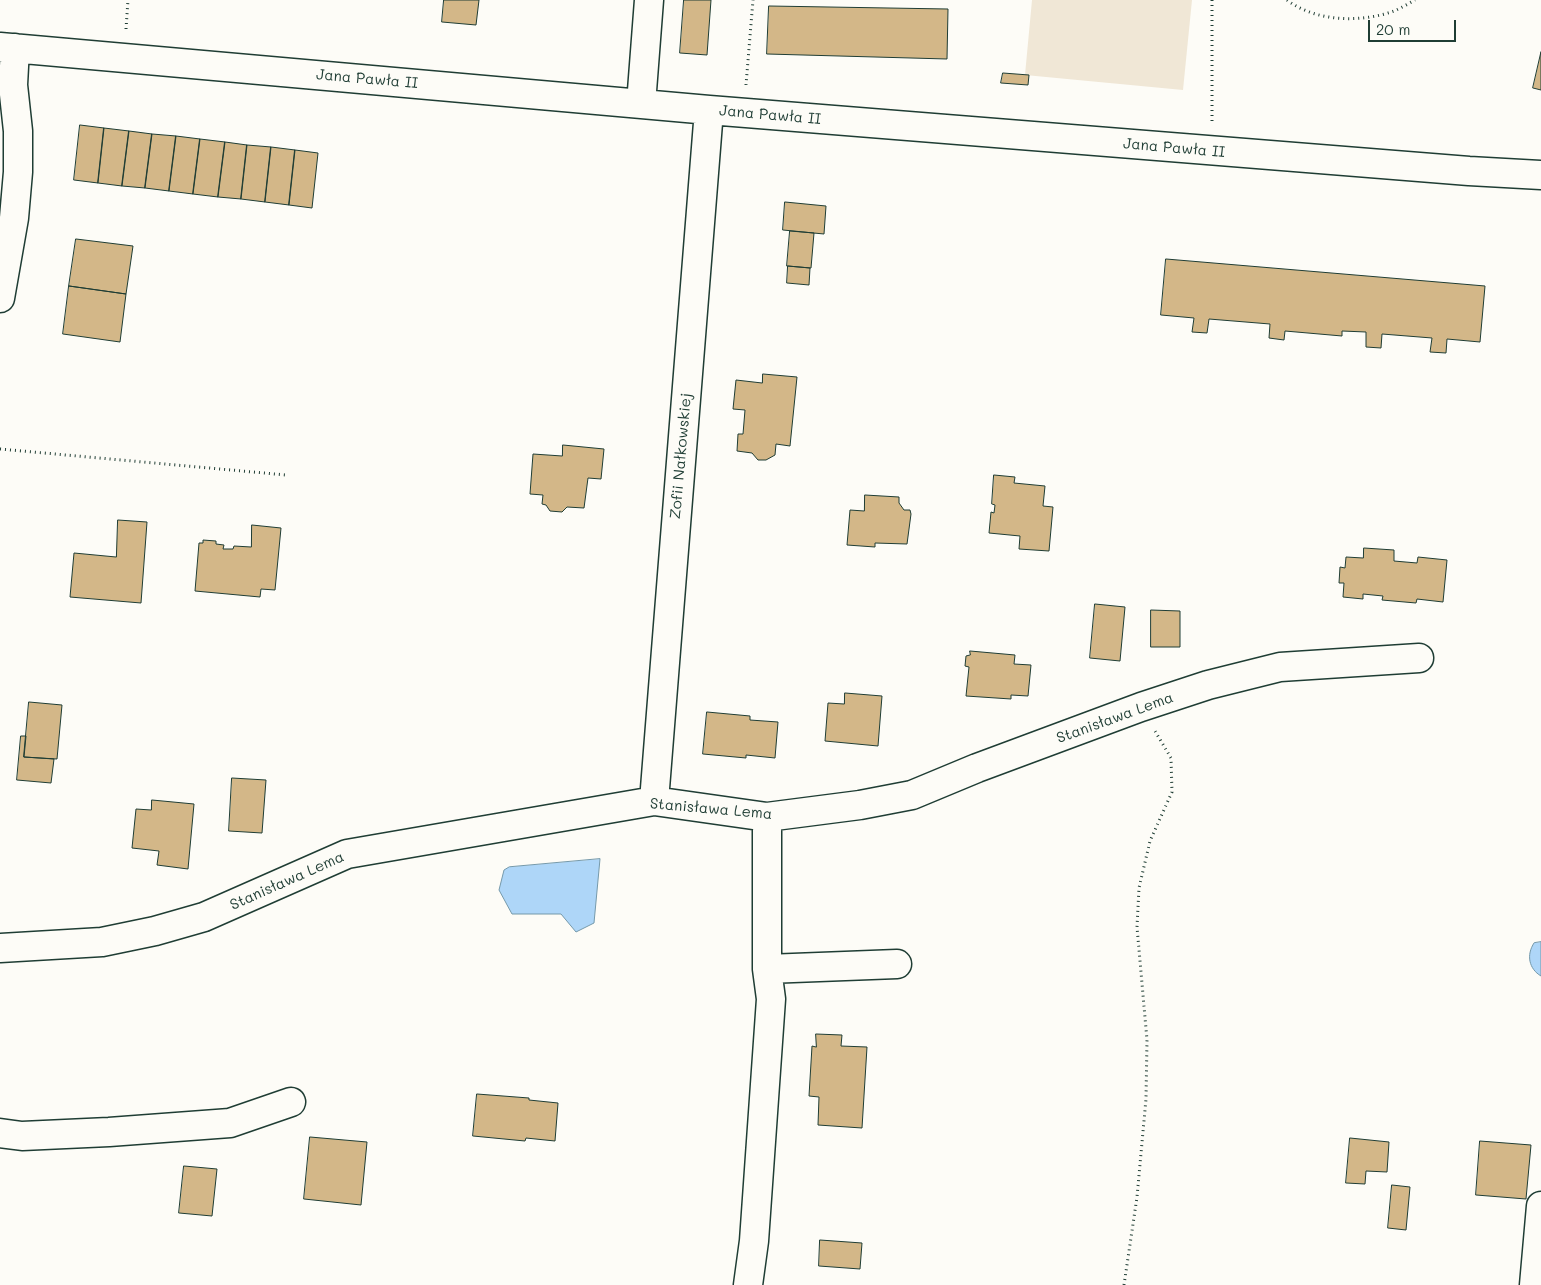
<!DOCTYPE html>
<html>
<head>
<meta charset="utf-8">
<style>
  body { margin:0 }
  #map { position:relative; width:1541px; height:1285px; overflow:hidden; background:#fdfcf7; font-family:Mali,sans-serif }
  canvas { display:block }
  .scale { position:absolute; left:1368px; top:20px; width:88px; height:22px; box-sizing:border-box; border:2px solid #1f3d34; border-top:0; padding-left:6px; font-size:15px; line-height:18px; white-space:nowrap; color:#1f3d34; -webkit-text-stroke:4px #fdfcf7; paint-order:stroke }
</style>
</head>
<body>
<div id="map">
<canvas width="1541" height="1285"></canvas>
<div class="scale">20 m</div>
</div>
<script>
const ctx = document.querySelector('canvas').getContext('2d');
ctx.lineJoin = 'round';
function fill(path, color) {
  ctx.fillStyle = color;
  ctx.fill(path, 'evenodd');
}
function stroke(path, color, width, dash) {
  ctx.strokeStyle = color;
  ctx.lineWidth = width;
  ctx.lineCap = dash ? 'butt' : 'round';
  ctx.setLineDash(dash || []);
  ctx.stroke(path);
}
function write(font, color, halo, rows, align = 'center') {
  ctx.font = font + ' Mali,sans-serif';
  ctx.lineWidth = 5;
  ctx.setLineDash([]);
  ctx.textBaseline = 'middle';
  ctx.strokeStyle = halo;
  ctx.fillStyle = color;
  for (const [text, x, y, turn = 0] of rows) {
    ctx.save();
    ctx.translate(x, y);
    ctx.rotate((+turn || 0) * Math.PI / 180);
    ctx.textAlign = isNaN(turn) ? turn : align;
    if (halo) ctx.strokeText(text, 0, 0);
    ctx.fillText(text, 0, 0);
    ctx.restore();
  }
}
const built = new Path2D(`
  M1032,0h160l-9,90 -158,-15z`);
const water = new Path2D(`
  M600,859l-6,64 -18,9 -15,-18h-49l-13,-24 5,-20 5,-3z
  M1541,942v34c-12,-7 -15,-21 -7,-33z`);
const building = new Path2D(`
  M444,0h35l-3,25 -34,-3z
  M684,0h27l-4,55 -27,-2z
  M769,6l179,3 -1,50 -180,-5z
  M1541,52v38l-8,-2z
  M1003,73l26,2 -1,10 -27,-2z
  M80,125l24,3 -6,55 -24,-3z
  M104,128l25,3 -7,55 -24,-3z
  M129,131l23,3 -7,54 -23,-2z
  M152,134l24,2 -7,55 -24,-3z
  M176,136l24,3 -7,55 -24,-3z
  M200,139l25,3 -7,55 -25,-3z
  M225,142l22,3 -6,54 -23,-2z
  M247,145l24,2 -6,55 -24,-3z
  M271,147l24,3 -6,55 -24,-3z
  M295,150l23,3 -6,55 -23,-3z
  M785,202l41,4 -2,28 -41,-4z
  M790,231l24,2 -3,35 -24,-2z
  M76,239l57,7 -7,48 -57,-8z
  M1166,259l319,27 -5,56 -33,-3 -1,14 -16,-1 2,-14 -50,-4 -1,14 -15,-1v-15l-24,-1v5l-57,-5 -1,9 -15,-2 1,-14 -61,-5 -2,14 -15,-1 2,-14 -33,-3z
  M788,266l22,2 -1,17 -22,-2z
  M69,286l57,8 -6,48 -57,-8z
  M763,374l34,3 -7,69 -14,-2 -1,11 -9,5h-8l-6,-7 -15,-2 1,-17h5l2,-24 -12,-1 3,-29 26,3z
  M563,445l41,4 -3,30 -13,-1 -4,30 -17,-1 -5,5 -12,-1 -4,-6 -4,-1 1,-9 -13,-1 3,-40 29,2z
  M994,475l21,2 -1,6 31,3 -2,20 10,1 -4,44 -30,-2 1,-13 -31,-3 2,-21 3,1 1,-8 -3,-1z
  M865,495l34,2v6l5,7h6l1,4 -4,30 -32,-1v4l-28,-2 3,-35 14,1z
  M118,520l29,2 -6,81 -71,-6 4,-44 42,4z
  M252,525l29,3 -6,62 -14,-1 -1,8 -65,-6 4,-48h4v-3l13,1v3l8,1 -1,4h10l1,-3 17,1z
  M1364,548l30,2v11l23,2 1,-6 29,3 -4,42 -26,-3 -1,4 -34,-3 1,-4 -20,-2v5l-20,-2 1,-14h-5l1,-16 5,1 1,-11 17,1z
  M1095,604l30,3 -5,54 -30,-3z
  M1151,610l29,1v36h-29z
  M970,651l45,4 -1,9 17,1 -3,31 -17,-1v4l-45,-3 3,-29 -4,-1 1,-10 4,-1z
  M845,693l37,3 -4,50 -53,-5 3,-38 16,1z
  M29,702l33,3 -5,54 -33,-2z
  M707,712l43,4v4l28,2 -3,36 -29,-3v3l-43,-4z
  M21,736h5l-2,21 30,2 -3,24 -34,-3z
  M232,778l34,2 -4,53 -33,-2z
  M152,800l42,4 -6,65 -31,-4 2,-14 -27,-3 4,-39 15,1z
  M816,1034l26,1 -1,11 26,1 -5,81 -44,-3 1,-28 -10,-1 3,-50 4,1z
  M477,1094l52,4v2l29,3 -3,38 -29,-3 -1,3 -52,-5z
  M310,1137l57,5 -6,63 -57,-6z
  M1350,1138l39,4 -2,30 -21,-1 -1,13 -19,-1z
  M1480,1141l51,4 -5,54 -50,-4z
  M184,1166l33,3 -5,47 -33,-3z
  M1392,1185l18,2 -4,43 -18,-2z
  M820,1240l42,3 -2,26 -41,-3z`);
const path = new Path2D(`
  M1212,0v122
  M1287,0c29,22 74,23 107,11 7,-3 14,-7 21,-11
  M126,29l2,-29
  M746,85l7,-85
  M0,449l286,26
  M1124,1285l13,-88 9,-98 1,-59 -10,-113 2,-39 11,-47 22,-49 -1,-34 -16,-27`);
const minor = new Path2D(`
  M0,47l709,63 760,61 72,4
  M641,104l8,-104
  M0,298l14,-80 4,-46v-41l-5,-46 2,-37
  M654,801l55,-691
  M0,948l102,-6 53,-11 49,-14 143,-63 307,-53 113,16 93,-12 52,-10 65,-27 164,-61 67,-22 72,-18 139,-9
  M767,969l130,-5
  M0,1133l22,3 87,-4 121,-9 61,-21
  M748,1285l6,-44 17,-242 -4,-30v-152
  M1534,1285l7,-79`);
const streetNames = [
  ["Jana Pawła II",367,79,5],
  ["Jana Pawła II",770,115,5],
  ["Jana Pawła II",1174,148,5],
  ["Zofii Nałkowskiej",681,456,-85],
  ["Stanisława Lema",1115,718,-20],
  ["Stanisława Lema",711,809,5],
  ["Stanisława Lema",287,881,-24]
];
fill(built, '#f0e7d6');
fill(water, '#aed6f8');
stroke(water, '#7599aa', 1);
fill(building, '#d3b788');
stroke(building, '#1f3d34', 1);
stroke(minor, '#1f3d34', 31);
stroke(path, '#1f3d34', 3, [1, 4]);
stroke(minor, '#fdfcf7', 28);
write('15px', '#1f3d34', '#fdfcf7', streetNames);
</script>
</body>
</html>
